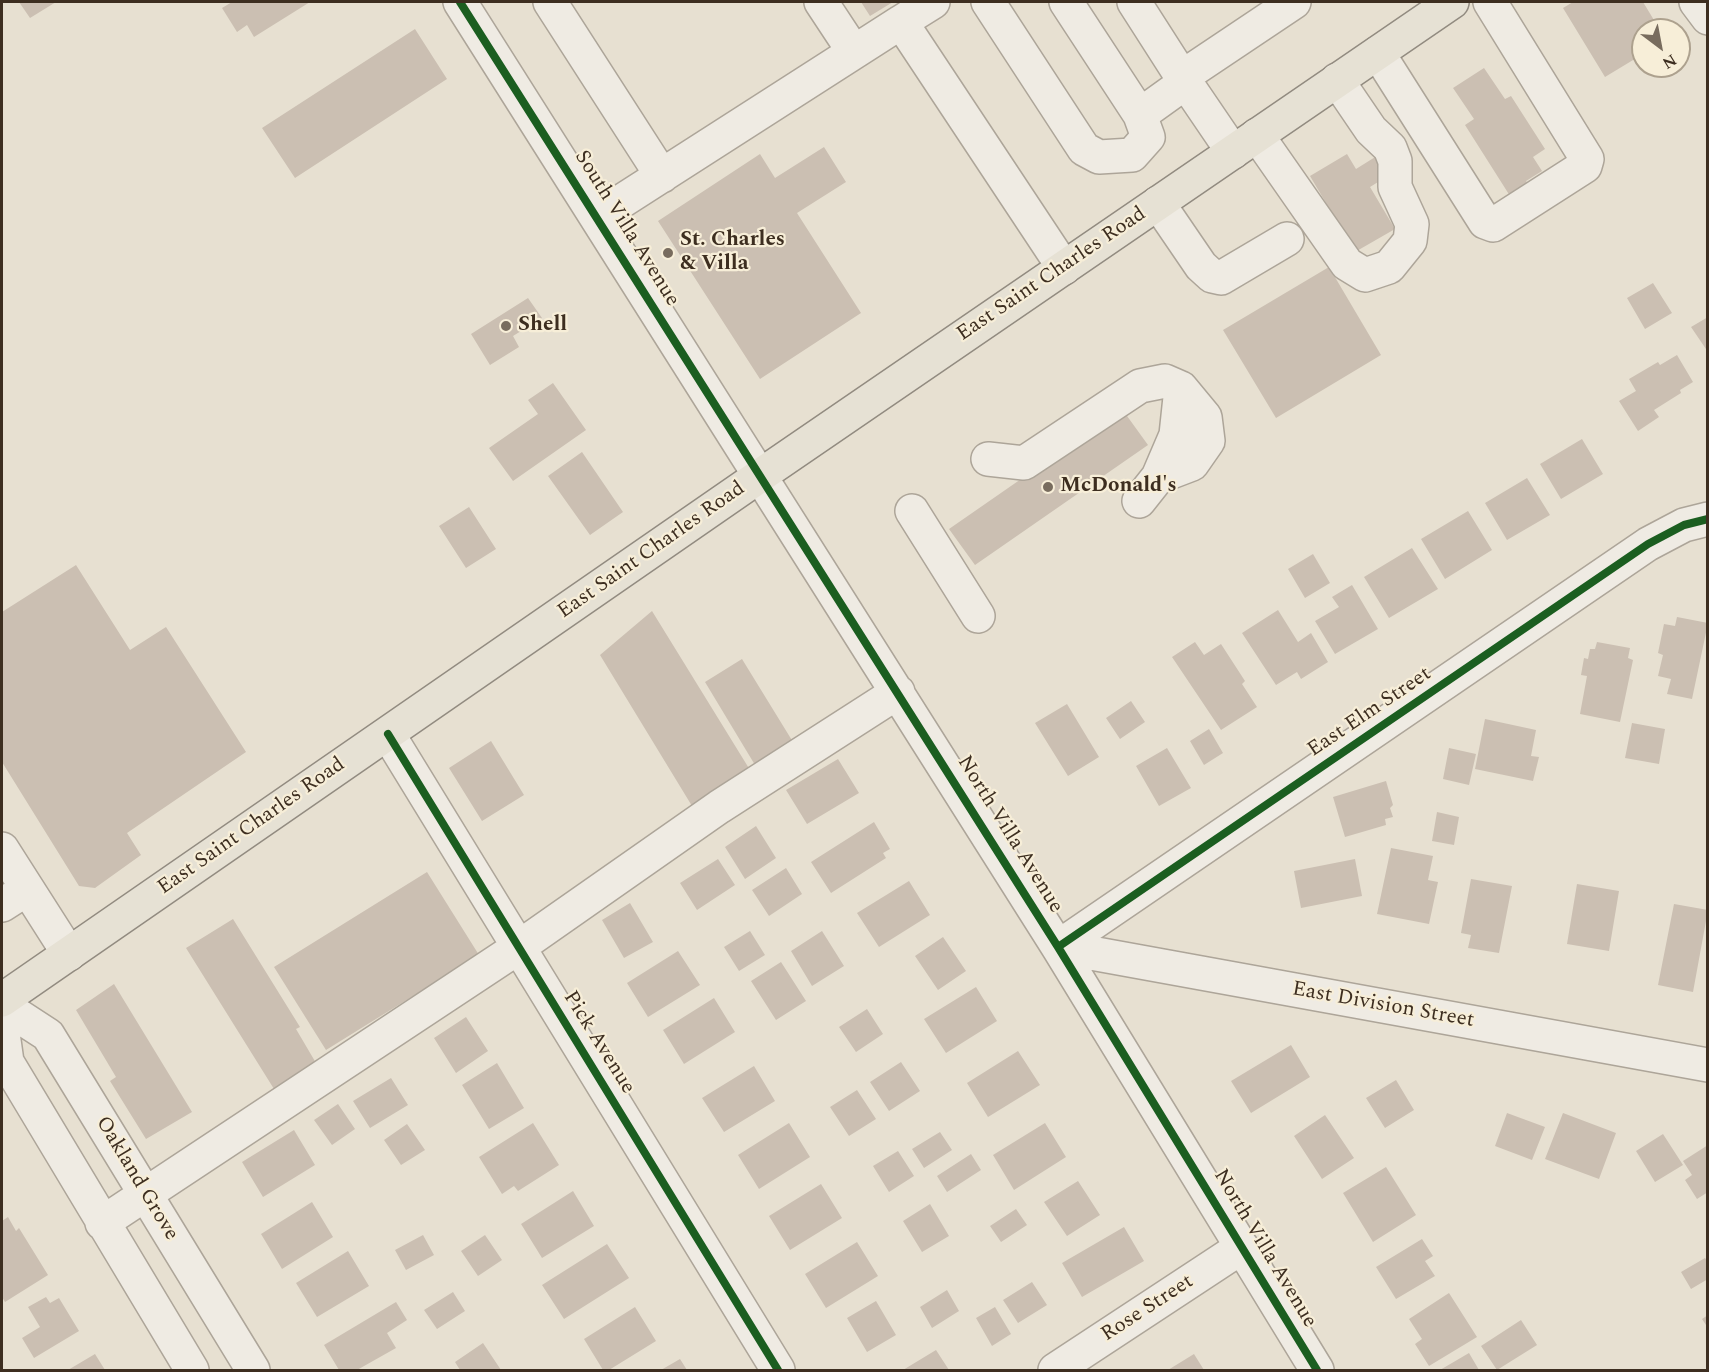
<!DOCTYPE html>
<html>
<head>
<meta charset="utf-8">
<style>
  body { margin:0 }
  #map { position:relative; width:1709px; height:1372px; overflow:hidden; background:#e7e0d1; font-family:Spectral,serif }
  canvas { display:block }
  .frame { position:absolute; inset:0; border:3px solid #3d2e20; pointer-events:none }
  .north { position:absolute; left:1631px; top:18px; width:60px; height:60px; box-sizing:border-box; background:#f7eed8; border:2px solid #ada18e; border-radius:50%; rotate:148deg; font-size:16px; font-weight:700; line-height:24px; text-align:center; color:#3d2e20 }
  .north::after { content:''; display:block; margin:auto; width:21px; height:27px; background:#786c5e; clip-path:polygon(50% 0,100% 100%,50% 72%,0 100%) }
</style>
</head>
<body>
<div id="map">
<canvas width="1709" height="1372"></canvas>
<div class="frame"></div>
<div class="north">N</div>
</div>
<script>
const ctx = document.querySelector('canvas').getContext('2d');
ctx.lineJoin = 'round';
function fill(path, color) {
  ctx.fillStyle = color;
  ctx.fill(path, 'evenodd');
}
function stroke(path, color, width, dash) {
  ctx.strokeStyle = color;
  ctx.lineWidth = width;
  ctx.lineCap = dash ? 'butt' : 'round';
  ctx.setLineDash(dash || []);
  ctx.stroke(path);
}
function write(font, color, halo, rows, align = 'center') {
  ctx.font = font + ' Spectral,serif';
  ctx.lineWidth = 4.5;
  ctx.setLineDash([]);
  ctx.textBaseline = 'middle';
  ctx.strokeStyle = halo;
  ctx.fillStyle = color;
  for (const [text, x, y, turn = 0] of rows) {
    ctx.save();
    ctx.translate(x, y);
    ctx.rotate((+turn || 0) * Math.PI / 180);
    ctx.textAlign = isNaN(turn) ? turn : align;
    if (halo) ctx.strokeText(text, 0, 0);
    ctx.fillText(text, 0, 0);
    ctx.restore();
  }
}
const building = new Path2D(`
  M19,2h37l-26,16z
  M232,2h78l-56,35 -7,-12 -10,7 -15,-24z
  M861,2h32l-23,14z
  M1573,2h70l17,28h-17v24l-38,23 -42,-69z
  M415,29l32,50 -152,99 -33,-50z
  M1484,68l21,31 6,-3 34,53 -12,8 9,14 -16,10 9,14 -18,12 -52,-82 9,-6 -21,-31z
  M824,147l22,35 -49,31 64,100 -101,66 -102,-158 102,-67 15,24z
  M1347,154l9,15 24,-15 11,20 -21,13 25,42 -40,23 -45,-76z
  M1329,267l52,88 -105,63 -53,-88z
  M1653,283l19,30 -27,16 -18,-31z
  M528,298l14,20 -29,18 6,11 -29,18 -19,-31z
  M1708,317v35l-17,-25z
  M1677,355l16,27 -13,8 1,3 -27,17 5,7 -21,14 -19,-30 17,-10 -7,-12 29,-17 2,3z
  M553,383l33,47 -73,51 -24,-33 49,-34 -10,-14z
  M1122,409l26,36 -173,120 -26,-36z
  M1582,439l21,35 -42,25 -21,-35z
  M582,452l41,60 -33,23 -42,-59z
  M1527,478l23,37 -43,25 -22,-37z
  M469,507l27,42 -30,19 -27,-42z
  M1468,511l24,39 -47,29 -24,-40z
  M1412,548l26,41 -49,29 -25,-41z
  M1313,554l17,29 -25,15 -17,-29z
  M76,565l54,85 36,-23 80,125 -119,81 14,22 -46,33 -16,-2 -77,-124v-150z
  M1352,585l26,44 -43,25 -20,-33 24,-14 -7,-10z
  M1278,610l20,32 13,-9 17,29 -27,17 -4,-7 -21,13 -34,-52z
  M652,611l98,159 -58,36 -92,-151z
  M1677,617l31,6 -16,76 -25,-5 4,-15 -13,-3 5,-21 -5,-2 6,-29 11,2z
  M1195,642l9,13 17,-11 24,37 -3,3 15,23 -36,23 -49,-73z
  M1597,642l33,6 -2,10 5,2 -13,62 -40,-8 7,-38 -6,-1 3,-17 4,1 2,-10h5z
  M742,659l51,83 -38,23 -50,-83z
  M1131,701l14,21 -25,17 -14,-21z
  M1067,704l32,53 -31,19 -33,-53z
  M1485,719l51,11 -5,26 8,1 -6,24 -58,-12z
  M1632,723l33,6 -6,35 -34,-6z
  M1209,729l14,24 -19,12 -14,-24z
  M491,741l33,54 -42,26 -33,-53z
  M1167,748l24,40 -32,18 -23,-40z
  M1449,748l27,6 -7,31 -26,-6z
  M838,759l21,34 -52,31 -21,-34z
  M1386,781l7,24 -3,3 3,9 -8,2 1,6 -41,12 -12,-40z
  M1437,812l22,5 -5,28 -22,-4z
  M874,822l16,27 -7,4 3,5 -55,35 -20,-31z
  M756,826l20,32 -31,21 -20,-32z
  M1391,848l42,8 -5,24 10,2 -9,42 -52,-10z
  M718,859l17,26 -38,25 -17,-27z
  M1355,859l7,37 -61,12 -7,-37z
  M786,868l16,26 -33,22 -17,-26z
  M427,872l52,83 -153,95 -52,-83z
  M1471,879l41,7 -13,67 -31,-5 3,-13 -10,-2z
  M909,881l21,34 -51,32 -22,-34z
  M1577,884l42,7 -10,60 -42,-7z
  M630,903l23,39 -29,16 -22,-38z
  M1674,904l34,6 -15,82 -35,-7z
  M233,919l67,108 -4,2 20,34 -42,26 -88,-141z
  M750,931l15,24 -26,16 -15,-24z
  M822,931l22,35 -32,20 -21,-35z
  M943,937l23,34 -28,19 -23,-34z
  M678,951l22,34 -52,32 -21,-34z
  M781,962l25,39 -30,19 -25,-39z
  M114,984l78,128 -46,27 -36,-58 6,-4 -40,-67z
  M976,987l21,34 -51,32 -22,-34z
  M714,998l21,34 -51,32 -21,-34z
  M867,1009l16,25 -27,18 -17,-25z
  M466,1017l22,34 -32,22 -22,-35z
  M1291,1045l19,32 -59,36 -20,-32z
  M1018,1051l22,34 -52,32 -21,-34z
  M901,1062l19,29 -31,20 -19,-29z
  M497,1063l27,45 -35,21 -27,-44z
  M754,1066l21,35 -51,31 -22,-34z
  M391,1078l17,27 -38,23 -17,-27z
  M1396,1080l18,30 -29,18 -19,-30z
  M857,1090l19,29 -27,17 -19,-29z
  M338,1104l17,25 -23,16 -18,-25z
  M1507,1113l38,14 -13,33 -37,-14z
  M1563,1113l53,20 -17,46 -54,-20z
  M1325,1115l29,43 -32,21 -28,-43z
  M533,1123l26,42 -41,26 -4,-5 -12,8 -23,-37z
  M789,1123l21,34 -51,32 -21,-34z
  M1045,1123l21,34 -52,33 -21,-35z
  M407,1124l18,26 -24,15 -17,-25z
  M294,1130l21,35 -52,32 -21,-35z
  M940,1132l12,18 -28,18 -12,-19z
  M1663,1134l20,31 -28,17 -19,-31z
  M1708,1145v47l-11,7 -12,-19 7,-5 -9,-14z
  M898,1151l16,25 -25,16 -16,-26z
  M971,1154l10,16 -34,22 -10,-16z
  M1386,1167l30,48 -43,27 -30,-49z
  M1078,1181l22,34 -33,21 -23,-34z
  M821,1184l21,34 -52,32 -21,-34z
  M573,1191l21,35 -52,32 -21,-34z
  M312,1202l21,35 -51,32 -21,-35z
  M930,1204l19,32 -27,16 -19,-31z
  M1016,1209l11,16 -26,17 -11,-16z
  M8,1217l8,14 3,-3 29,47 -43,27 -3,-5v-76z
  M1124,1227l20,34 -62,36 -20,-34z
  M423,1235l11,20 -28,15 -11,-20z
  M485,1235l17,25 -24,16 -17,-25z
  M1422,1239l11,17 -8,5 10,15 -39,23 -20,-32z
  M857,1242l21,34 -52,32 -21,-34z
  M607,1244l22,34 -65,41 -22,-34z
  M348,1251l21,35 -52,31 -21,-34z
  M1705,1258l3,4v17l-17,10 -10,-17z
  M1032,1282l15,23 -29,18 -15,-23z
  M947,1290l12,21 -27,17 -12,-21z
  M453,1292l12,19 -28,18 -13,-19z
  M1449,1293l28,44 -48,29 -14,-22 7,-5 -13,-20z
  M46,1297l4,6 9,-5 20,33 -45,27 -12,-20 18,-11 -12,-20z
  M876,1301l20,34 -29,17 -20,-34z
  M396,1302l11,18 -20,13 9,15 -39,22h-18l-15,-25z
  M635,1307l21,34 -47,29h-6l-19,-31z
  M995,1307l16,27 -19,12 -16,-28z
  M1708,1315v13l-6,-9z
  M1521,1320l16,25 -40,25 -16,-24z
  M483,1343l18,27h-41l-5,-8z
  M936,1350l13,20h-46z
  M1469,1353l10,17h-39z
  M95,1354l10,16h-37z
  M1194,1354l10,16h-36z
  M680,1359l7,11h-26z`);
const minor = new Path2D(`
  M460,2l598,945 259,423
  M550,2l112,174
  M821,2l33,50
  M988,2l96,147 15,8 33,-2 16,-18 -8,-22 -74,-113
  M1134,2l48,75 112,-75
  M1696,2l12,16
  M901,22l32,-20
  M1378,53l107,169 8,3 92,-59 2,-7 -97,-157
  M1182,77l51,75
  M1140,115l46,-33
  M1257,135l90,129 18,11 24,-8 21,-26 2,-17 -17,-37v-26l-5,-13 -19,-18 -34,-50
  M1158,203l43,63 11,10 9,2 66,-39
  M597,217l304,-195 163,246
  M988,459l36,4 116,-77 25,-5 16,7 24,29 3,24 -16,23 -34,13 -19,24
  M1158,477l18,-42 5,-47
  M912,511l66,105
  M388,734l390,636
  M2,849l67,105
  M2,905l25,-16
  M1058,947l590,-403 36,-19 24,-6
  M1058,947l650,118
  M2,1005l46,30 205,335
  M2,1026l5,36 185,308
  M102,1223l417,-276 200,-140 179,-115
  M1055,1370l187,-123`);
const major = new Path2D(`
  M2,1000l759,-525 691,-473`);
const cycleway = new Path2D(`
  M460,2l598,945 259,423
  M388,734l390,636
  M1058,947l590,-403 36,-19 24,-6`);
const markers = [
  [668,253,6,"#786c5e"],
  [506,326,6,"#786c5e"],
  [1048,487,6,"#786c5e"]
];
const streetNames = [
  ["South Villa Avenue",626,229,58],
  ["East Saint Charles Road",1052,275,-34],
  ["East Saint Charles Road",652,551,-35],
  ["East Elm Street",1370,713,-34],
  ["East Saint Charles Road",252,827,-35],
  ["North Villa Avenue",1009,835,58],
  ["East Division Street",1383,1006,10],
  ["Pick Avenue",598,1043,58],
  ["Oakland Grove",136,1179,59],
  ["North Villa Avenue",1264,1249,59],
  ["Rose Street",1148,1309,-33]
];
const poiNames = [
  ["St. Charles",680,241],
  ["& Villa",680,265],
  ["Shell",518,326],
  ["McDonald's",1060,487]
];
fill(building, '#cbbfb2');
stroke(minor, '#ada599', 36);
stroke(major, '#928b80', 36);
stroke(minor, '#efebe3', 33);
stroke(major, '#e6e1d4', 33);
stroke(cycleway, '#1b5e20', 8);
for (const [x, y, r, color] of markers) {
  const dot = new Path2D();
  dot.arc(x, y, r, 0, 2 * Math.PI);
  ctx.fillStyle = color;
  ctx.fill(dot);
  stroke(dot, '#f7eed8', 2);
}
write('21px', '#3d2e20', '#f7eed8', streetNames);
write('bold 21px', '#3d2e20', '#f7eed8', poiNames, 'left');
</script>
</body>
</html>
